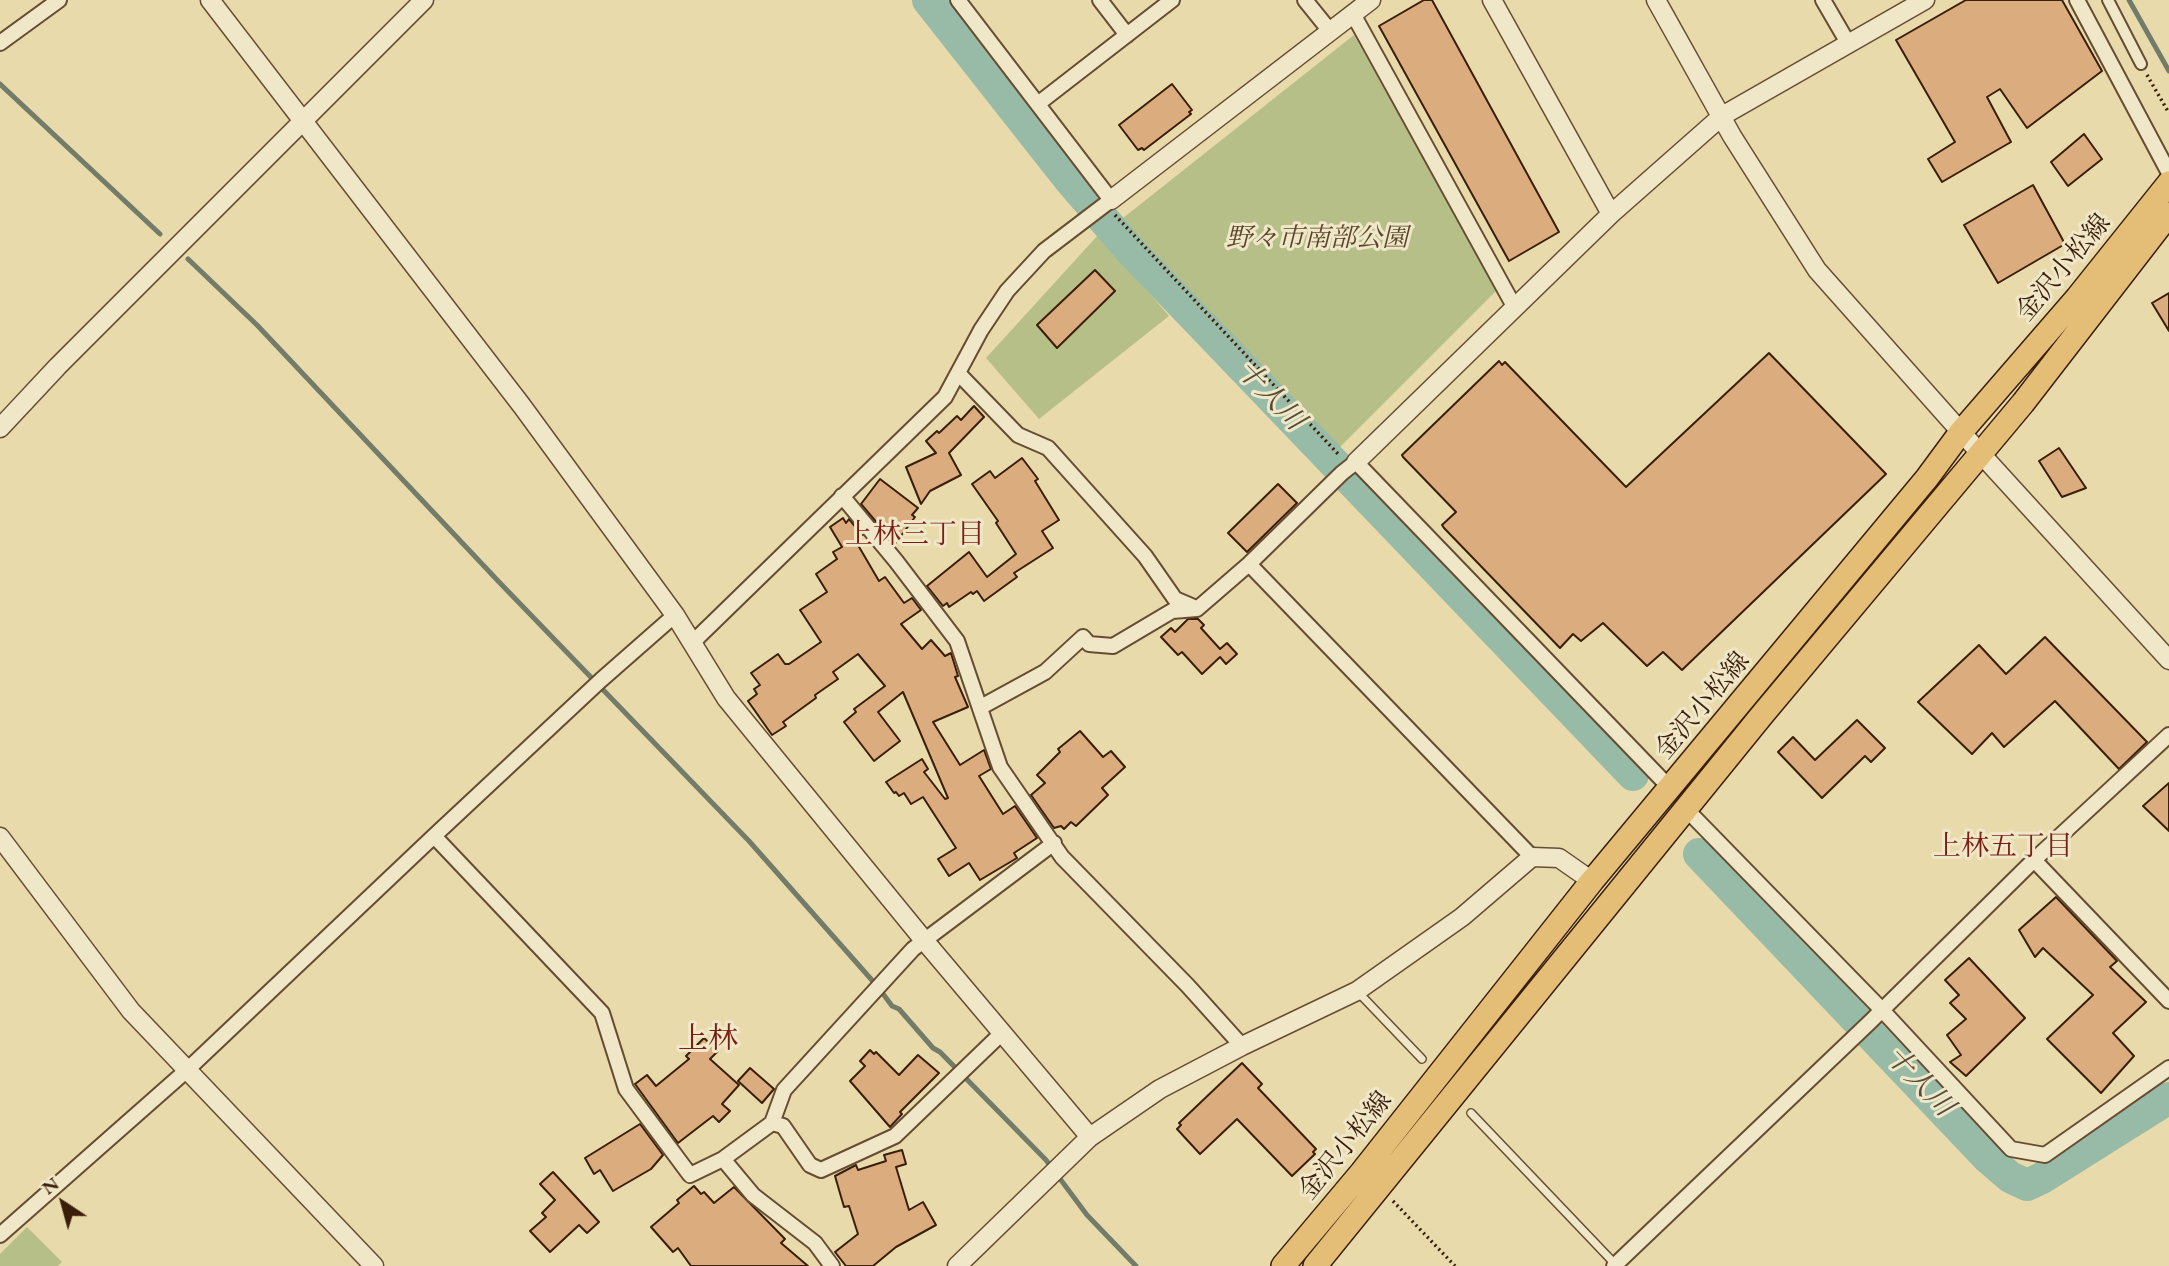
<!DOCTYPE html>
<html>
<head>
<meta charset="utf-8">
<style>
  body { margin:0 }
  #map { position:relative; width:2169px; height:1266px; overflow:hidden; background:#e8daab; font-family:"EB Garamond",serif }
  canvas { display:block }
  .north { position:absolute; left:28px; top:1168px; width:70px; height:70px; -webkit-text-stroke:5px #f0e7c8; paint-order:stroke; rotate:324deg; font-size:19px; font-weight:700; line-height:28px; text-align:center; color:#3a1e0a }
  .north::after { content:''; display:block; margin:auto; width:24px; height:32px; background:#3a1e0a; clip-path:polygon(50% 0,100% 100%,50% 72%,0 100%) }
</style>
</head>
<body>
<div id="map">
<canvas width="2169" height="1266"></canvas>
<div class="north">N</div>
</div>
<script>
const ctx = document.querySelector('canvas').getContext('2d');
ctx.lineJoin = 'round';
function fill(path, color) {
  ctx.fillStyle = color;
  ctx.fill(path, 'evenodd');
}
function stroke(path, color, width, dash) {
  ctx.strokeStyle = color;
  ctx.lineWidth = width;
  ctx.lineCap = dash ? 'butt' : 'round';
  ctx.setLineDash(dash || []);
  ctx.stroke(path);
}
function write(font, color, halo, rows, align = 'center') {
  ctx.font = font + ' "EB Garamond","Noto Serif JP",serif';
  ctx.lineWidth = 6;
  ctx.setLineDash([]);
  ctx.textBaseline = 'middle';
  ctx.strokeStyle = halo;
  ctx.fillStyle = color;
  for (const [text, x, y, turn = 0] of rows) {
    ctx.save();
    ctx.translate(x, y);
    ctx.rotate((+turn || 0) * Math.PI / 180);
    ctx.textAlign = isNaN(turn) ? turn : align;
    if (halo) ctx.strokeText(text, 0, 0);
    ctx.fillText(text, 0, 0);
    ctx.restore();
  }
}
const green = new Path2D(`
  M1354,35l143,255 -161,161 -218,-229z
  M1099,234l70,82 -130,103 -53,-61z
  M27,1227l35,35 -4,4h-58v-12z`);
const stream = new Path2D(`
  M2129,0l40,71
  M0,84l160,150
  M188,259l69,66 243,258 249,258 129,146 14,19 7,3 34,39 7,4 106,108 41,55 49,51`);
const river = new Path2D(`
  M928,0l141,179 60,70 504,526
  M1699,854l289,304 22,19 17,8 15,-7 127,-80`);
const building = new Path2D(`
  M1424,0h8l127,232 -50,29 -130,-235z
  M1966,0h96l40,71 -75,57 -27,-39 -13,8 24,45 -69,40 -14,-23 27,-17 -59,-102z
  M1172,84l20,26 -3,2 2,2 -47,36 -2,-2 -4,2 -19,-25z
  M2084,134l18,25 -34,27 -17,-24z
  M2033,185l32,59 -67,39 -34,-58z
  M1095,270l20,21 -58,57 -20,-23z
  M2169,293v38l-17,-28z
  M1769,353l117,121 -204,196 -19,-18 -16,14 -44,-43 -22,18 -8,-7 -13,14 -116,-120 -2,-3 14,-13 -53,-55 -1,-2 97,-94 3,4 3,-3 121,125z
  M974,406l10,11 -35,36 12,22 -31,16 -9,13 -15,-37 30,-14 -10,-12 11,-10 2,2 18,-17 4,4z
  M2059,448l27,40 -24,9 -23,-36z
  M1022,458l16,21 -3,2 24,39 -17,11 11,17 -39,25 3,4 -33,24 -7,-10 -4,3 -2,-2 -22,15 -2,-4 -4,3 -16,-20 42,-34 18,25 29,-23 -20,-31 2,-2 -26,-37 18,-13 5,7z
  M880,479l38,29 -6,7 3,2 -20,27 -34,-40z
  M1278,484l19,19 -50,49 -19,-19z
  M843,518l3,5 3,-4 13,16 -7,5 24,41 6,-4 19,26 8,-5 9,12 -20,14 21,25 9,-9 14,16 6,-3 7,23 -3,1 13,30 -35,15 27,43 24,-15 7,19 -12,7 24,38 12,-8 22,32 -23,15 3,5 -37,22 -11,-17 -20,13 -11,-17 18,-11 -33,-51 -12,7 -7,-11 -5,3 -3,-4 -2,1 -8,-11 36,-23 6,10 -4,3 21,27 3,-1 -45,-106 -25,20 22,29 -26,20 -30,-39 12,-10 -2,-3 31,-23 -27,-32 -25,18 5,7 -23,16 1,3 -33,24 3,4 -14,9 -24,-34 9,-7 -3,-5 6,-4 -9,-12 27,-19 7,10h4l32,-22 -21,-32 27,-18 -11,-18 21,-15 -4,-7 9,-5 -12,-20z
  M1188,619h10l6,6 -3,3 19,21 7,-6 10,11 -11,10 -6,-7 -18,17 -20,-22 -4,3 -17,-18 10,-9 4,4z
  M2045,637l102,105 -28,27 -64,-68 -51,46 -12,-14 -20,21 -54,-52 61,-57 27,29z
  M1857,720l28,28 -14,14 -6,-6 -43,42 -44,-46 15,-15 22,23z
  M1080,731l23,26 8,-6 14,16 -23,21 6,7 -32,31 -5,-4 -7,7 -3,-3 -7,2 -23,-33 14,-12 -8,-8 23,-23 -2,-3z
  M2169,783v48l-26,-25z
  M2056,897l61,64 -7,6 36,35 -33,31 21,23 -33,37 -54,-54 46,-44 -50,-47 -8,9 -16,-27z
  M1969,958l56,60 -59,58 -16,-14 11,-7 -14,-20 19,-16 -16,-16 9,-8 -14,-15z
  M704,1038l14,13 -8,8 29,26 -17,19 8,7 -11,11 -6,-6 -35,27 -43,-59 12,-9 9,11 33,-27 -3,-3z
  M870,1050l4,4 2,-2 23,23 19,-20 21,18 -39,39 2,2 -12,13 -40,-46 15,-15 -5,-5z
  M1242,1063l20,21 -4,4 58,61 -3,3 2,2 -23,22 -55,-57 -37,35 -23,-25 4,-4 -2,-2z
  M750,1068l24,21 -12,14 -24,-22z
  M640,1124l23,31 -12,14 -38,22 -13,-21 -6,4 -9,-16z
  M902,1150l4,14 -10,3 13,43 14,-8 13,23 -40,22 -23,19h-27l-11,-14 23,-18 -9,-28 -5,1 -9,-31 21,-11 2,5 28,-9 -2,-6z
  M553,1172l46,50 -12,11 -8,-8 -29,27 -20,-21 16,-14 -4,-4 13,-13 -15,-16z
  M694,1186l7,8 3,-2 10,11 20,-16 51,52 -4,4 27,23h-117l-13,-18 -5,4 -22,-25 28,-24 -2,-3z`);
const path = new Path2D(`
  M2147,75l22,38
  M1115,215l224,240
  M1393,1201l62,65`);
const service = new Path2D(`
  M1357,991l65,68
  M1471,1113l144,151`);
const pedestrian = new Path2D(`
  M2108,0l33,64`);
const minor = new Path2D(`
  M1100,0l27,35
  M1305,0l25,31
  M1823,0l25,43
  M2077,0l92,173
  M1353,14l162,294
  M0,43l59,-43
  M1039,103l133,-103
  M959,374l59,61 30,13 97,108 30,43 21,9
  M842,496l54,65 61,80 43,126 62,90 126,129 54,60
  M1249,564l283,293
  M692,643l253,-246 36,-67 26,-39 37,-40 67,-51 -153,-200
  M981,707l64,-35 38,-35 6,7 24,2 59,-35 25,-2 52,-45 93,-91 14,-11 315,327
  M1686,809l196,201 129,139 34,6 124,-87
  M434,836l168,177 24,76 64,86 33,-16 49,-36 12,-33 129,-141 141,-106
  M2034,860l135,141
  M772,1123l11,3 27,39 11,5 74,-34 108,-104
  M723,1159l30,36 62,48 17,23
  M0,1235l187,-165 247,-234 167,-156 74,-65
  M1614,1266l257,-245 163,-161 135,-125`);
const tertiary = new Path2D(`
  M210,0l312,406 153,209 51,83 197,241 167,198
  M1656,0l76,136 85,134 144,162 208,228
  M1111,200l260,-200
  M1611,214l111,-98 203,-116
  M0,428l58,-62 366,-366
  M1356,462l255,-248 -119,-214
  M0,837l131,174 243,255
  M957,1266l133,-129 70,-48 82,-43 115,-55 105,-74 70,-60 27,1 33,23`);
const primary = new Path2D(`
  M1283,1266l79,-94 230,-291 335,-403 34,-46 116,-134 92,-115
  M1315,1266l447,-551 261,-312 146,-189`);
const parkNames = [
  ["野々市南部公園",1317,239]
];
const streetNames = [
  ["金沢小松線",2064,268,-50],
  ["金沢小松線",1703,706,-50],
  ["金沢小松線",1346,1146,-51]
];
const waterNames = [
  ["十人川",1270,396,46],
  ["十人川",1919,1082,46]
];
const neighbourhoodNames = [
  ["上林三丁目",915,535],
  ["上林五丁目",2003,847]
];
const quarterNames = [
  ["上林",708,1040]
];
fill(green, '#b7bf88');
stroke(stream, '#727c68', 5);
stroke(river, '#97bba7', 32);
fill(building, '#dbad7e');
stroke(building, '#3a1e0a', 2);
stroke(service, '#664d32', 10);
stroke(pedestrian, '#664d32', 14);
stroke(minor, '#664d32', 18);
stroke(tertiary, '#664d32', 21);
stroke(primary, '#3a1e0a', 26);
stroke(path, '#3a1e0a', 3.5, [2, 3.5]);
stroke(service, '#f0e7c8', 7);
stroke(pedestrian, '#f0e7c8', 10);
stroke(minor, '#f0e7c8', 14);
stroke(tertiary, '#f0e7c8', 18);
stroke(primary, '#e4bd76', 23);
write('italic 26px', '#59462a', '#f0e7c8', parkNames);
write('26px', '#3a1e0a', '#f0e7c8', streetNames);
write('italic 28px', '#564d39', '#f0e7c8', waterNames);
write('28px', '#7a1f14', '#f0e7c8', neighbourhoodNames);
write('30px', '#7a1f14', '#f0e7c8', quarterNames);
</script>
</body>
</html>
